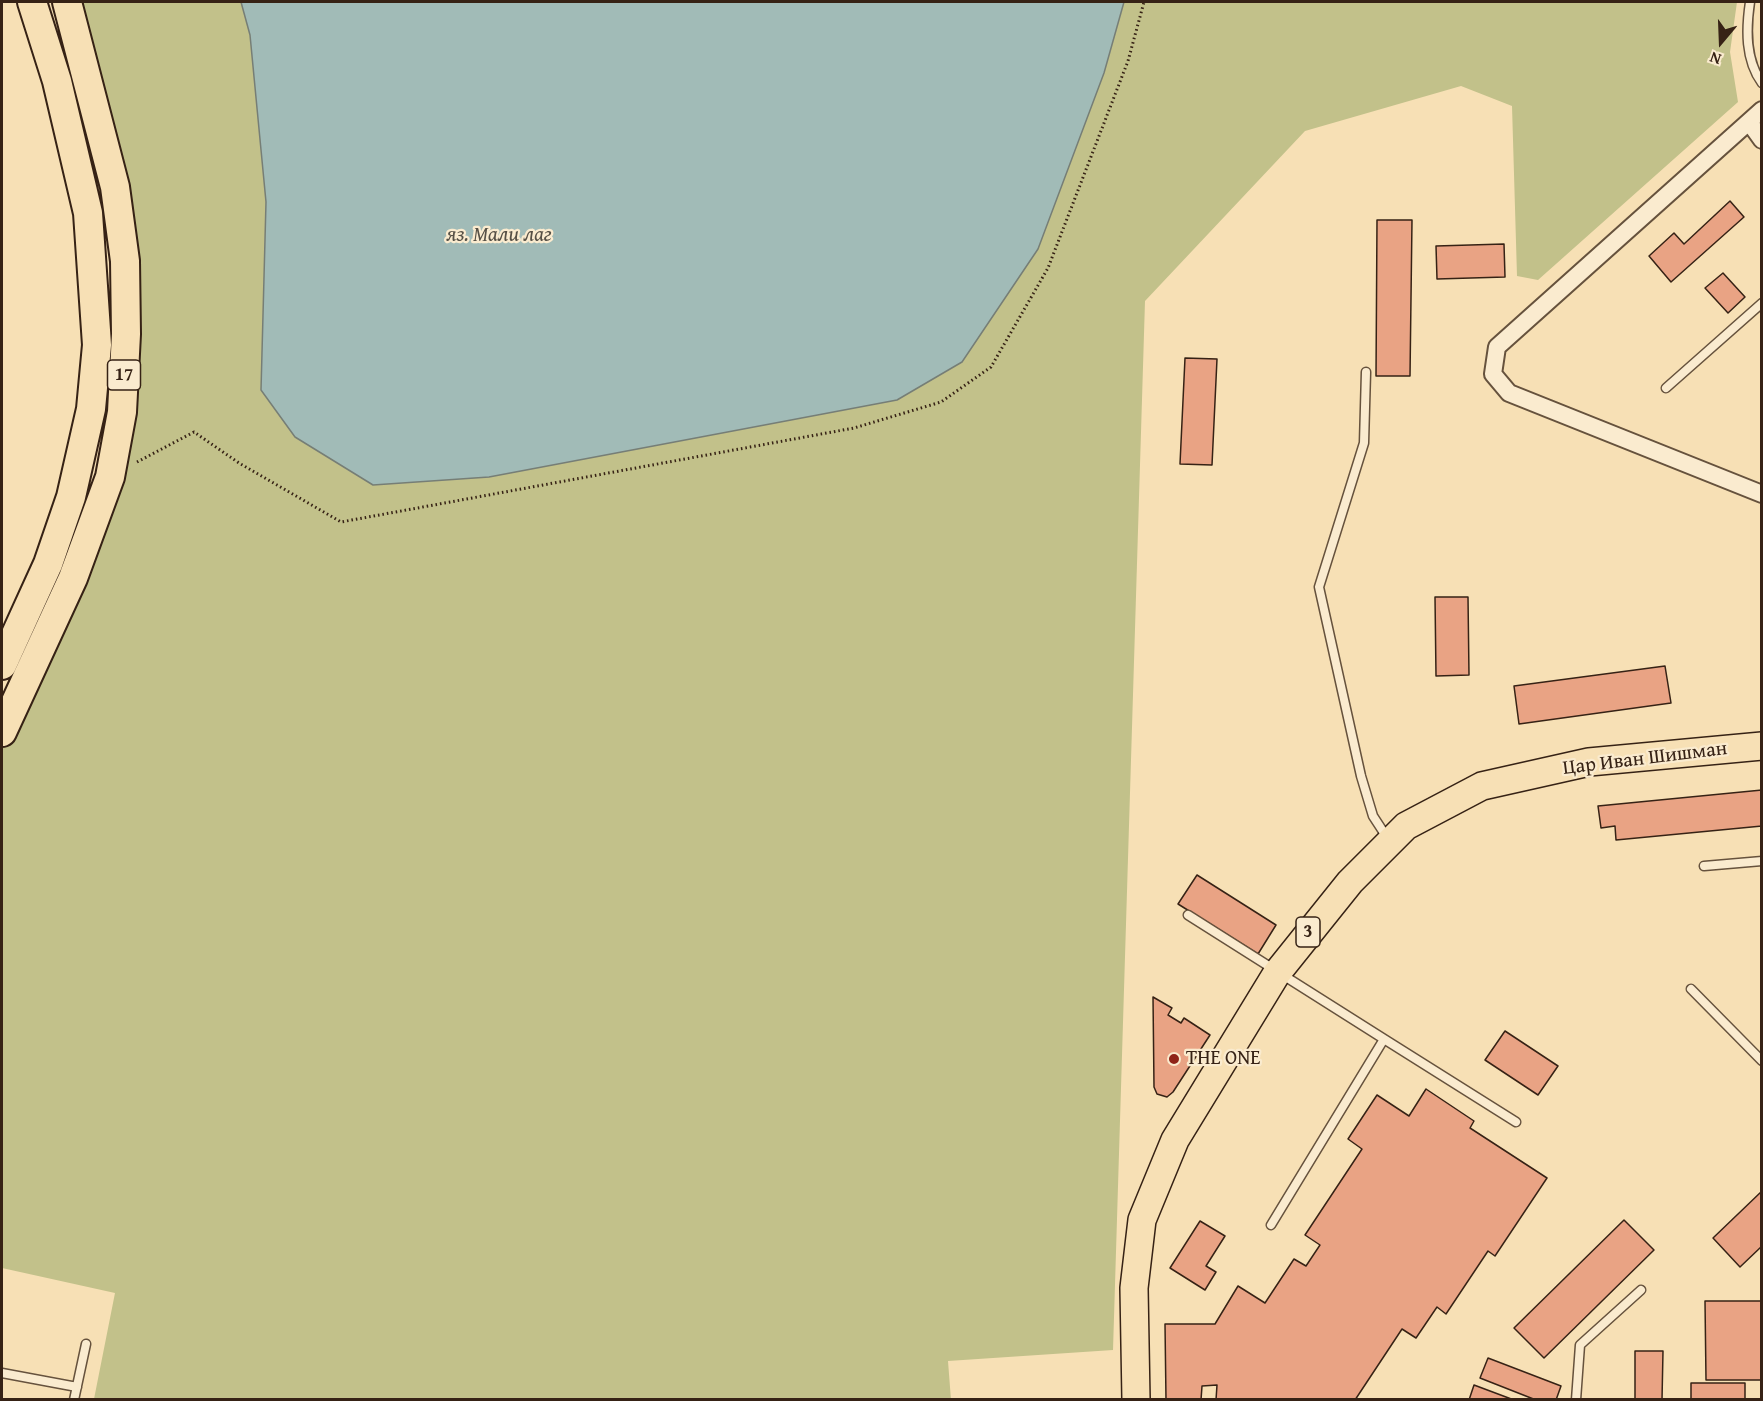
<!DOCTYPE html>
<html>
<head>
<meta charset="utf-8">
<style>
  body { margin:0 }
  #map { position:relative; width:1763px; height:1401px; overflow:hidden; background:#f7e0b5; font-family:"Gentium Book Plus",serif }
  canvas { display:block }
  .frame { position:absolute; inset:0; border:3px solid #362215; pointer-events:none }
  .north { position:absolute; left:1691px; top:12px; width:60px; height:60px; -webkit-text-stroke:4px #faebcf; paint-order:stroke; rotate:199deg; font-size:16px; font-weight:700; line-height:24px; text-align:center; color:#362215 }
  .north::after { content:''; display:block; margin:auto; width:21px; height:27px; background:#362215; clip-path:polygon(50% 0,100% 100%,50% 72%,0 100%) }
</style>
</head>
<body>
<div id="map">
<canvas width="1763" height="1401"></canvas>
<div class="frame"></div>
<div class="north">N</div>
</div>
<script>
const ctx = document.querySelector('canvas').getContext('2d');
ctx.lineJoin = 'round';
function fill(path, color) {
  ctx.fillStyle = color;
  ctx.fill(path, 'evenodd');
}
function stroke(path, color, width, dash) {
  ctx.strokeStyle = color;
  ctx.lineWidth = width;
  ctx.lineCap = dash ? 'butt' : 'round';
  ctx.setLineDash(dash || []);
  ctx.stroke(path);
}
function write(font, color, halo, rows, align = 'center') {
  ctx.font = font + ' "Gentium Book Plus",serif';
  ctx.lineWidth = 4.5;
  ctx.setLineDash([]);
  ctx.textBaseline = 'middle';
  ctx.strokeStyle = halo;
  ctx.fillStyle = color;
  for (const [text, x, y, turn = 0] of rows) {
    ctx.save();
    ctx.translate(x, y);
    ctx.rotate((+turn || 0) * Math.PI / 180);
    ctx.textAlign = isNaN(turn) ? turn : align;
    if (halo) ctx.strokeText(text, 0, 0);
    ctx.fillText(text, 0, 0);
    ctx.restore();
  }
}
const green = new Path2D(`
  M69,2h172l9,33 16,167 -5,188 228,87 408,-77 207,-327 20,-71h613l-7,50 8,50 -200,178 -21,-4 -5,-170 -51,-20 -156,45 -160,170 -32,1049 -165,11 3,39 -857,-1 21,-106 -113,-25v-525l109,-256 15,-247z`);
const water = new Path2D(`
  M241,2h883l-20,71 -66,176 -76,113 -65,38 -408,77 -116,8 -78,-48 -34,-47 5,-188 -16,-167z`);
const building = new Path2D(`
  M1730,201l14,16 -73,65 -22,-26 25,-23 10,11z
  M1377,220h35l-2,156h-34z
  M1504,244l1,33 -68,2 -1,-33z
  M1723,273l22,24 -17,16 -23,-25z
  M1185,358l32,1 -5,106 -32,-1z
  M1435,597h33l1,78 -33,1z
  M1665,666l6,37 -152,21 -5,-38z
  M1762,790v36l-146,14 -1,-14 -14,2 -3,-22z
  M1197,875l79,50 -18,29 -80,-50z
  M1153,997l19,11 -4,7 13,8 3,-5 26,17 -37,57 -6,5 -10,-3 -3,-7z
  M1505,1031l53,35 -20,29 -53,-35z
  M1426,1089l48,32 -4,7 77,50 -52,78 -7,-5 -42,63 -9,-7 -21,31 -14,-9 -47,71h-139l1,-15 -15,1 -1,14h-35l-1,-76h50l23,-38 27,17 29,-44 12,7 14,-21 -15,-10 57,-86 -14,-10 29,-44 32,21z
  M1762,1191v55l-22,21 -27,-29z
  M1624,1220l30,30 -110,108 -30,-30z
  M1200,1221l25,15 -19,30 10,6 -11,18 -35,-22z
  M1705,1301h57v79h-56z
  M1635,1351h28l-1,49h-27z
  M1488,1358l73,28 -5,14h-20l-56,-22z
  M1691,1383h54v17h-54z
  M1474,1385l40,15h-45z`);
const path = new Path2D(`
  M137,462l57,-30 45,31 102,59 513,-94 87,-26 50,-35 57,-99 80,-207 16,-59`);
const service = new Path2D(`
  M1750,2c-4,27 -5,58 12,81
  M1366,372l-2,71 -45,144 42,189 12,40 15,23
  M1666,388l96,-85
  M1704,866l58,-5
  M1188,915l196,124 -113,186
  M1691,989l71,72
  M1384,1039l132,83
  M2,1373l75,14
  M74,1400l12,-56
  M1576,1400l4,-55 61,-55`);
const minor = new Path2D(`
  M1762,110l-265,237 -4,27 16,19 253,101
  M1749,122l13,18`);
const primary = new Path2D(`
  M1136,1400l-2,-112 8,-68 33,-80 102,-167 73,-91 56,-56 76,-40 107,-24 173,-16`);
const trunk = new Path2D(`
  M2,665l46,-101 23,-67 20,-88 6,-64 -9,-132 -31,-132 -25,-79
  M2,732l71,-154 37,-101 12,-65 4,-78 -1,-73 -10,-74 -48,-185`);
const markers = [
  [1174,1059,6,"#8f2418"]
];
const shields = [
  [124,375,33],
  [1308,932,24]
];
const shieldNames = [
  ["17",124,375],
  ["3",1308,932]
];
const streetNames = [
  ["Цар Иван Шишман",1645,759,-7]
];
const poiNames = [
  ["THE ONE",1186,1059]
];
const waterNames = [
  ["яз. Мали лаг",499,236]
];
fill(green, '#c2c18a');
fill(water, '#a1bbb7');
stroke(water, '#767e76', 1.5);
fill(building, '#e9a384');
stroke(building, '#362215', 1.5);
stroke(service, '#66523d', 11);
stroke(minor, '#66523d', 20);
stroke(primary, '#362215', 30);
stroke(trunk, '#362215', 32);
stroke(path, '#362215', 3, [1.5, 3]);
stroke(service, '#faebcf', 8);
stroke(minor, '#faebcf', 16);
stroke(primary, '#f7e0b5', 27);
stroke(trunk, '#f7e0b5', 28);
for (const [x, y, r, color] of markers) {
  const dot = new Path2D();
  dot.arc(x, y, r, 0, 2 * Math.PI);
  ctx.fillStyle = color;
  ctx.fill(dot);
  stroke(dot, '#faebcf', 2);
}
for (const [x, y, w] of shields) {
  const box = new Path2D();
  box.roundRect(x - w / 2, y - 15, w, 30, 4.5);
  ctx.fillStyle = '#faebcf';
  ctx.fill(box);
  stroke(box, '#362215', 1.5);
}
write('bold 18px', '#362215', null, shieldNames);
write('20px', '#362215', '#faebcf', streetNames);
write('20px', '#362215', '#faebcf', poiNames, 'left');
write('italic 21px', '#565046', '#faebcf', waterNames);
</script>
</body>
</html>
